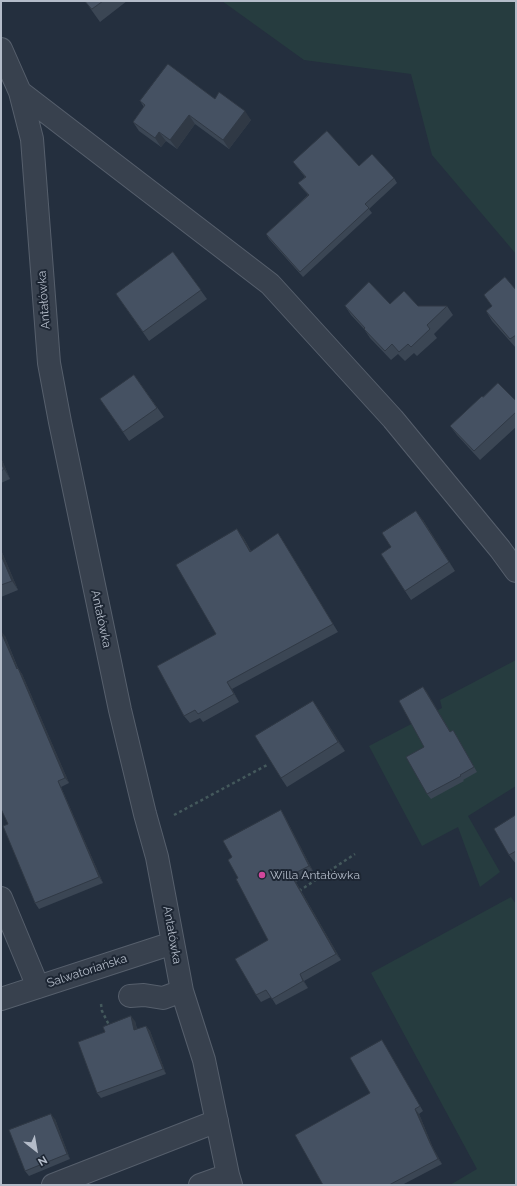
<!DOCTYPE html>
<html>
<head>
<meta charset="utf-8">
<style>
  body { margin:0 }
  #map { position:relative; width:517px; height:1186px; overflow:hidden; background:#242f3e; font-family:Raleway,sans-serif }
  canvas { display:block }
  .frame { position:absolute; inset:0; border:2px solid #b4bcc9; pointer-events:none }
  .north { position:absolute; left:16px; top:1130px; width:40px; height:40px; -webkit-text-stroke:3px #1d2633; paint-order:stroke; rotate:149deg; font-size:11px; font-weight:700; line-height:16px; text-align:center; color:#b4bcc9 }
  .north::after { content:''; display:block; margin:auto; width:14px; height:18px; background:#b4bcc9; clip-path:polygon(50% 0,100% 100%,50% 72%,0 100%) }
</style>
</head>
<body>
<div id="map">
<canvas width="517" height="1186"></canvas>
<div class="frame"></div>
<div class="north">N</div>
</div>
<script>
const ctx = document.querySelector('canvas').getContext('2d');
ctx.lineJoin = 'round';
function fill(path, color) {
  ctx.fillStyle = color;
  ctx.fill(path, 'evenodd');
}
function stroke(path, color, width, dash) {
  ctx.strokeStyle = color;
  ctx.lineWidth = width;
  ctx.lineCap = dash ? 'butt' : 'round';
  ctx.setLineDash(dash || []);
  ctx.stroke(path);
}
function write(font, color, halo, rows, align = 'center') {
  ctx.font = font + ' Raleway,sans-serif';
  ctx.lineWidth = 4;
  ctx.setLineDash([]);
  ctx.textBaseline = 'middle';
  ctx.strokeStyle = halo;
  ctx.fillStyle = color;
  for (const [text, x, y, turn = 0] of rows) {
    ctx.save();
    ctx.translate(x, y);
    ctx.rotate((+turn || 0) * Math.PI / 180);
    ctx.textAlign = isNaN(turn) ? turn : align;
    if (halo) ctx.strokeText(text, 0, 0);
    ctx.fillText(text, 0, 0);
    ctx.restore();
  }
}
const green = new Path2D(`
  M222,1h294v253l-84,-99 -21,-81 -107,-14z
  M516,660v126l-48,30 32,56 -20,15 -22,-60 -36,19 -53,-100 73,-38 -2,-8z
  M511,897l5,7v281h-66l27,-16 -106,-196z`);
const path = new Path2D(`
  M174,815l93,-50
  M299,891l56,-37
  M101,1004l1,7 8,16`);
const minor = new Path2D(`
  M1,49l19,43 12,47 17,224 11,59 60,288 25,104 12,43 25,134 22,69 24,115 3,10
  M20,92l250,192 123,135 107,130 16,22
  M1,898l37,89
  M130,996l14,-1 19,3 19,-7
  M1,999l172,-56
  M53,1185l164,-64
  M200,1185l28,-10`);
const wall = new Path2D(`
  M85,1h42l-27,21z
  M215,99l36,21 -22,29 -34,-25 -18,25 -11,-8 -5,6 -22,-16 -6,-9 11,-15 -4,-6z
  M293,162l66,4 35,12 3,5 -28,26 3,4 -69,64 -34,-38 -3,-5 42,-39 -6,-7 -4,-5 7,-6z
  M173,252l34,47 -58,42 -33,-47z
  M516,290v58l-24,-27 -6,-10 6,-5 -8,-11z
  M390,304l28,2h29l6,9 -19,19 3,4 -20,18 -3,-3 -9,8 -7,-7 -7,6 -21,-22 -6,-9 -13,-14 -6,-9z
  M134,375l30,42 -35,24 -29,-42z
  M483,397l33,4v26l-36,33 -23,-25 -7,-9z
  M1,458l9,21 -9,4z
  M423,520l32,51 -44,29 -6,-9 -14,-44z
  M243,537l8,14 32,-10 55,91 -106,57 7,13 -36,20 -3,-4 -10,5 -6,-7 32,-82z
  M1,550l17,40 -17,7z
  M5,636l13,32 4,6 47,109 -8,4 42,96 -64,26 -4,-6 -27,-79z
  M423,687l27,44 6,4 21,37 -14,8 1,1 -33,18 -4,-5 -3,-47z
  M313,701l6,9 26,41 -58,36 -6,-9z
  M281,810l4,7 29,56 -18,9 45,78 -37,21 4,7 -32,17 -5,-8 -10,5 -5,-7 12,-55 -30,-62 -6,-21z
  M516,815v49l-7,-9z
  M135,1021l2,8 9,-3 4,5 16,43 -65,24 -4,-5 8,-61z
  M385,1045l38,66 -4,3 14,34 9,16 -40,21h-79l47,-92z
  M55,1119l15,40 -41,17 -4,-5z`);
const shadedWall = new Path2D(`
  M245,111l6,9 -22,29 -6,-9z
  M189,115l6,9 -18,25 -7,-9z
  M159,132l7,9 -5,6 -6,-9z
  M1,458l9,21 -6,-10 -3,-6z
  M416,511l7,9 32,51 -6,-9z
  M237,529l6,8 12,22 -5,-7z
  M278,533l5,8 55,91 -5,-8z
  M1,550l17,40 -6,-9 -11,-26z
  M1,631l4,5 15,38 -3,-5z
  M18,668l4,6 47,109 -4,-5z
  M227,682l5,7 7,13 -5,-8z
  M423,687l4,5 26,44 -3,-4z
  M313,701l6,9 26,41 -7,-9z
  M58,781l3,6 42,96 -4,-6z
  M281,810l4,7 29,56 -5,-7z
  M291,875l5,7 45,78 -5,-6z
  M300,974l8,14 -5,-7z
  M131,1016l4,5 3,14 -4,-5z
  M146,1026l4,5 16,43 -3,-5z
  M415,1109l4,5 14,34 9,16 -4,-5 -8,-16z
  M51,1114l4,5 15,40 -3,-5z`);
const building = new Path2D(`
  M85,1h18l-11,8z
  M168,64l47,35 4,-7 26,19 -22,29 -34,-25 -19,25 -11,-8 -4,6 -22,-16 12,-17 -5,-4z
  M327,131l32,35 13,-12 22,24 -29,26 4,4 -69,64 -34,-38 43,-39 -11,-12 8,-6 -13,-15z
  M173,252l28,38 -58,42 -27,-38z
  M505,277l11,13v45l-6,4 -24,-28 6,-5 -8,-11z
  M369,282l21,22 14,-13 14,15h29l-20,19 3,4 -19,18 -3,-3 -9,8 -7,-8 -7,7 -21,-22 1,-1 -20,-22z
  M134,375l23,33 -34,24 -23,-33z
  M498,383l18,18v11l-42,39 -24,-25 32,-30 1,1z
  M1,463l3,6 -3,2z
  M416,511l33,51 -44,29 -24,-37 10,-7 -9,-14z
  M237,529l13,23 28,-19 55,91 -106,58 7,12 -36,20 -3,-4 -11,6 -27,-50 59,-32 -40,-69z
  M1,555l11,26 -11,4z
  M1,632l16,37 1,-1 47,110 -7,3 41,96 -64,26 -32,-77 5,-2 -7,-15z
  M423,687l27,45 3,-2 21,37 -14,8 1,1 -34,18 -21,-37 18,-10 -25,-46z
  M313,701l25,41 -57,36 -26,-42z
  M281,810l28,56 -18,9 45,79 -36,20 3,7 -31,18 -6,-9 -10,5 -21,-36 33,-19 -32,-61 2,-1 -10,-18 4,-3 -9,-16z
  M516,815v36l-7,4 -15,-26z
  M131,1016l3,14 12,-4 17,43 -66,24 -19,-51 27,-10 -2,-5z
  M382,1040l38,66 -5,3 15,34 8,16 -49,26h-66l-28,-50 75,-42 -20,-35z
  M51,1114l16,40 -42,17 -16,-41z`);
const markers = [
  [262,875,4,"#d1479c"]
];
const streetNames = [
  ["Antałówka",44,300,-94],
  ["Antałówka",101,619,78],
  ["Antałówka",172,935,80],
  ["Salwatoriańska",87,971,-18]
];
const poiNames = [
  ["Willa Antałówka",270,875]
];
fill(green, '#263c3f');
stroke(minor, '#565f6c', 24);
stroke(path, '#44595c', 2.5, [3, 3]);
stroke(minor, '#38414e', 22);
fill(wall, '#3b4654');
fill(shadedWall, '#303945');
fill(building, '#455162');
stroke(building, '#303945', 1);
for (const [x, y, r, color] of markers) {
  const dot = new Path2D();
  dot.arc(x, y, r, 0, 2 * Math.PI);
  ctx.fillStyle = color;
  ctx.fill(dot);
  stroke(dot, '#1d2633', 1.5);
}
write('12px', '#b4bcc9', '#1d2633', streetNames);
write('12px', '#b4bcc9', '#1d2633', poiNames, 'left');
</script>
</body>
</html>
